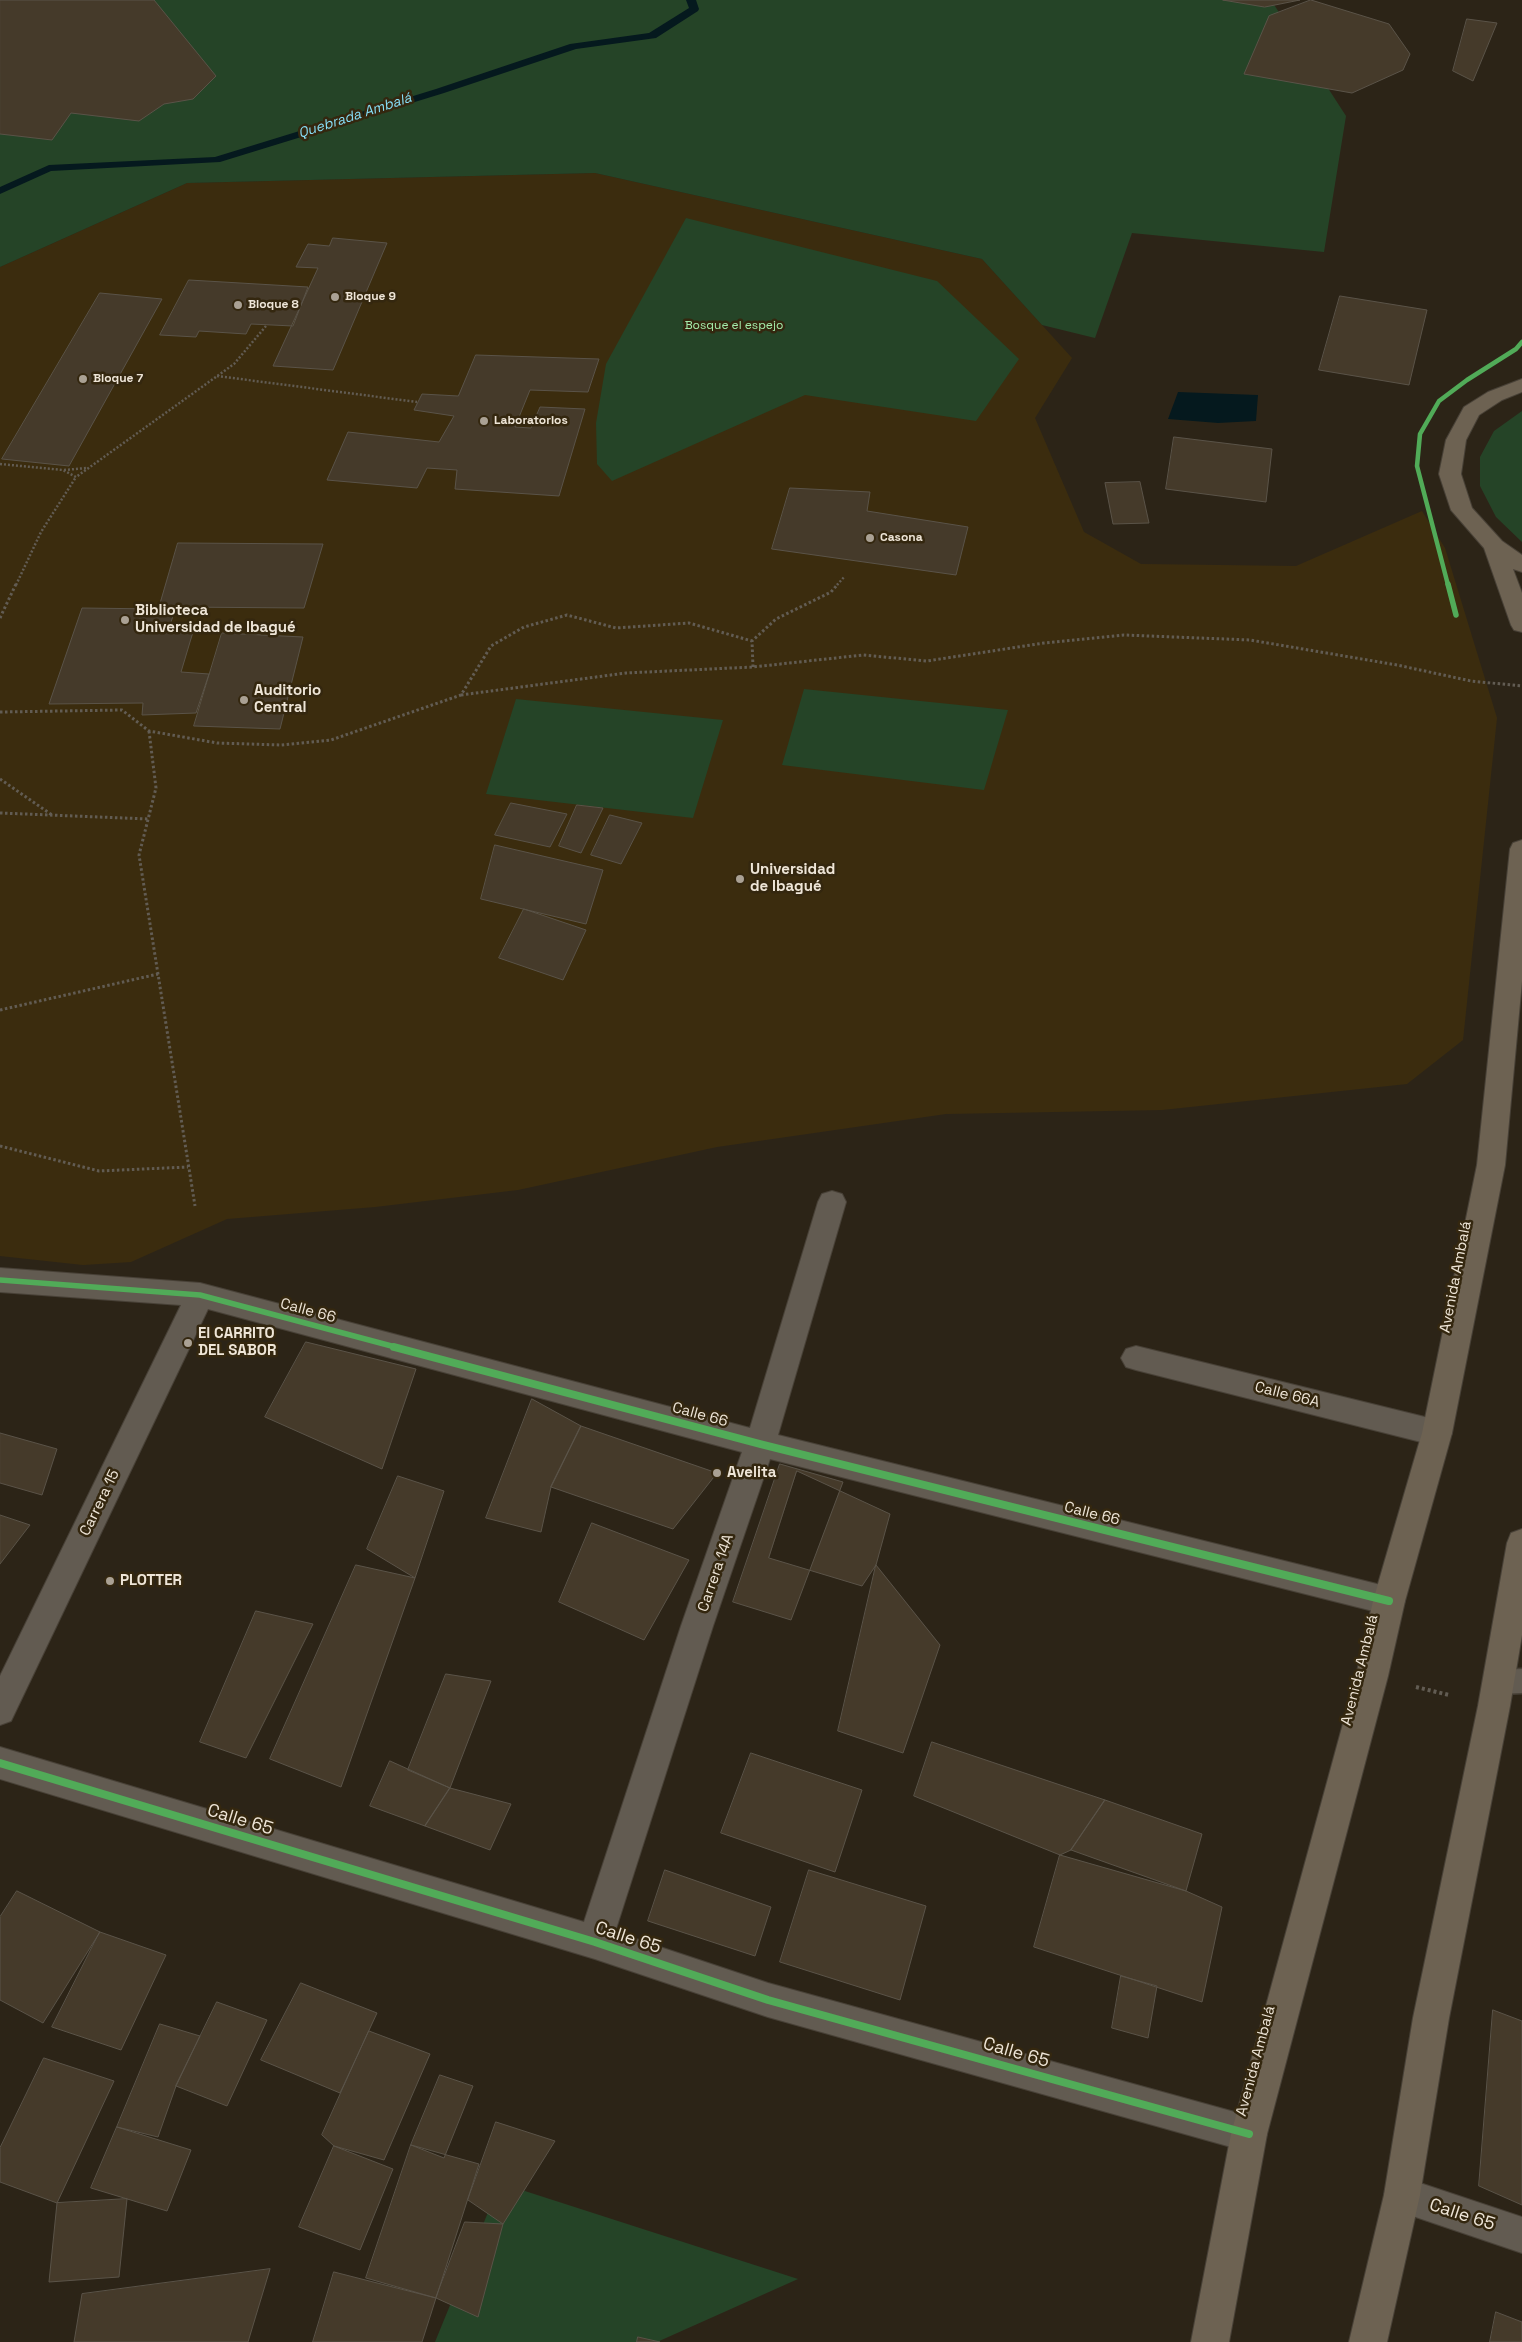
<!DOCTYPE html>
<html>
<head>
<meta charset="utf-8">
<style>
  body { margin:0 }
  canvas { display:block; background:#2c2417 }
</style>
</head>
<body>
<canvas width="1522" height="2342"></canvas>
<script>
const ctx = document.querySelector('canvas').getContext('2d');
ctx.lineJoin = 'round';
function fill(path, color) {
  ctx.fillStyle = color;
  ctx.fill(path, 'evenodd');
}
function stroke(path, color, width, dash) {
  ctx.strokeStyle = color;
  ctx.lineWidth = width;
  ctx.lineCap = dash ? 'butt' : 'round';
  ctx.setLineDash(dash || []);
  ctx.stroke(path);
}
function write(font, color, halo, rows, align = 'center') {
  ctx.font = font + ' "Space Grotesk",sans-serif';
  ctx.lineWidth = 5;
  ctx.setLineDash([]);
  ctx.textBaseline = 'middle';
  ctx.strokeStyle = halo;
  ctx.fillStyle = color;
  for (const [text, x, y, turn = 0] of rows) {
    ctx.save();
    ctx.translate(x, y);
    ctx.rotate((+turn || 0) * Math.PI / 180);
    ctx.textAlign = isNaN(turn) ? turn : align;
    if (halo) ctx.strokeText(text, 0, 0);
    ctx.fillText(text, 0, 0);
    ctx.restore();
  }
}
const built = new Path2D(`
  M595,173l387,86 90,99 -37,60 49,114 57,32 155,2 126,-55 23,37 52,170 -34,322 -56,44 -245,26 -216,4 -229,33 -199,43 -143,17 -148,12 -96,43 -48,3 -83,-9v-989l187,-84z`);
const green = new Path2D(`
  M0,0h1271l75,116 -22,136 -192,-19 -37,105 -53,-13 -60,-66 -387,-86 -408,10 -187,84z
  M686,218l251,63 82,78 -43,62 -171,-26 -193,86 -15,-17 -1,-41 10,-59z
  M1522,411v131l-26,-25 -16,-31v-29l14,-26z
  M804,689l204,21 -24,80 -202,-25z
  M516,699l207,21 -30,98 -207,-24z
  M500,2183l298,96 -141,63h-222z`);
const water = new Path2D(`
  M1178,392l80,3 -2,26 -38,2 -50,-4z`);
const stream = new Path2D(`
  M686,0h10l3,9 -1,2 -42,27 -80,11 -132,44 -224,69 -169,9 -51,23v-7l49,-22 166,-8 221,-68 134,-45 79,-11 40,-25z`);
const building = new Path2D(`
  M0,0h154l62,76 -23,23 -29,5 -25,17 -68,-8 -19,27 -52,-6z
  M1223,0h77l-35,7z
  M1311,0l78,24 21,30 -7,16 -51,23 -108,-19 25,-58z
  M1467,19l30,4 -24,58 -20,-10z
  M333,238l54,5 -54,127 -60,-4 45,-98 -22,-1 12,-23 21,2z
  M189,280l119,7 -15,39 -42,-2 -5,10 -47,-3 -3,6 -36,-2z
  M100,293l62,6 -93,167 -67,-7z
  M1340,296l87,14 -18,75 -90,-15z
  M476,355l123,4 -11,33 -58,-2 -15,37 16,1 9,-21 45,2 -26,87 -104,-7 2,-19 -30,-2 -10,20 -90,-8 21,-48 91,10 15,-26 -40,-6 8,-16 36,2z
  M1174,437l98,12 -6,53 -100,-13z
  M1140,482l9,41 -36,1 -8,-41z
  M790,488l80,4 -3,19 101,16 -12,48 -184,-26z
  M178,543l145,1 -19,64 -128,-1 -8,24 25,1 -12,40 28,2 -13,39 -54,2 1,-12 -94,1 33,-96 76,1z
  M222,633l81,4 -23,92 -86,-3z
  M511,803l56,11 -17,33 -55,-12z
  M577,805l26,3 -22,45 -22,-7z
  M610,815l32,8 -21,41 -30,-9z
  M495,845l108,25 -17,54 -105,-25z
  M524,909l62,21 -23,50 -64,-22z
  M306,1342l110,27 -34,100 -117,-52z
  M532,1399l49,27 -30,61 -10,45 -55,-14z
  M581,1426l136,47 -44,56 -122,-42z
  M0,1433l57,16 -15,46 -42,-12z
  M780,1464l63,18 -52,138 -58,-18z
  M797,1471l93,43 -14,51 -14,21 -93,-28z
  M398,1476l46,15 -29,87 -48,-29z
  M0,1515l30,10 -30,39z
  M592,1523l97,37 -45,80 -85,-38z
  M356,1565l59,13 -74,209 -71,-28z
  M876,1565l64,80 -37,108 -65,-22z
  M256,1611l57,13 -67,134 -46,-16z
  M446,1674l45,7 -41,107 -42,-18z
  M932,1742l173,58 -34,50 -11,5 -146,-59z
  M751,1753l111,37 -27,82 -114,-39z
  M390,1761l60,27 -25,38 -55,-20z
  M450,1788l61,16 -21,46 -65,-24z
  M1105,1800l97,34 -16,57 -115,-41z
  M1060,1855l126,36 36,16 -20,95 -168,-55z
  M665,1870l106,37 -16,49 -107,-35z
  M809,1870l117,36 -26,94 -120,-38z
  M17,1891l83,41 -57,91 -43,-23v-83z
  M100,1932l66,23 -45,95 -69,-23z
  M1121,1976l36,10 -9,52 -36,-10z
  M301,1983l76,30 -37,80 -79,-33z
  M217,2002l50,18 -40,86 -51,-20z
  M1493,2010l29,11v184l-43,-19z
  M160,2024l40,12 -24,50 -18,51 -41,-10z
  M369,2031l61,23 -46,106 -50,-14 -12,-11z
  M44,2058l70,23 -57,122 -57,-21v-34z
  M440,2075l33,11 -29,72 -33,-13z
  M496,2122l59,19 -52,83 -35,-24z
  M117,2127l74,23 -24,61 -76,-23z
  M411,2145l68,19 -43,134 -70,-20z
  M334,2146l59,23 -33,81 -61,-23z
  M127,2199l-8,78 -70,5 8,-79z
  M465,2222l38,2 -25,93 -42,-19z
  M270,2269l-22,73h-174l8,-48z
  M334,2272l102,26 -14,44h-109z
  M1496,2312l26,10v20h-32z
  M638,2337l22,5h-23z`);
const pathFar2 = new Path2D(`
  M217,376l200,26
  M0,464l63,6 13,7 158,-113 32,-38
  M64,470l23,-2
  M16,585l25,-53 35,-55
  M837,585l8,-9`);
const pathFar1 = new Path2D(`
  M0,618l16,-34
  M753,667l-1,-26 24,-22 55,-27 7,-8
  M461,695l165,-22 127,-6 110,-12 64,6 117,-18 80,-8 126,5 147,25 74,16 51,5
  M0,712l122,-2 27,21 68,12 64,2 50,-5 130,-45 30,-49 33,-19 43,-12 49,13 73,-5 63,18
  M149,731l7,57 -17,67 56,351
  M0,779l52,36
  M0,813l148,6
  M0,1010l158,-36
  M0,1146l99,25 89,-4`);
const path = new Path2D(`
  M1416,1687l33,8`);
const lane = new Path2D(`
  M1522,1669v24l-24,1 -9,-4 -3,-8 3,-8 9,-4z`);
const street = new Path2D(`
  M832,1191l10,3 4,8 -68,233 611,152 11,4 5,10 -5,10 -11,4 -619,-156 -57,167 -98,306 153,51 481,133 13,5 5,13 -5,13 -13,5 -481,-135 -173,-58 -595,-180v-32l584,175 97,-296 61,-174 -534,-143 -197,412 -11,4v-49l181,-371 -181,-13v-24l200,15 550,145 68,-226 4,-8z
  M1136,1346l301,74 11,4 4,9 -4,9 -11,4 -301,-76 -10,-3 -5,-9 5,-9z
  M1402,2177l120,40v36l-133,-45 -5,-13 5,-13z`);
const primary = new Path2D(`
  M1522,379v13l-20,8 -23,15 -13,25 -5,34 11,34 30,33 20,14v17l-9,-3 9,24v39l-8,-2 -3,-5 -27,-77 -33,-38 -12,-36 7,-34 18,-33 24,-15z
  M1522,840v141l-17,184 -53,268 -47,168 -17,75 -121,458 -38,208h-38l40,-208 125,-458 17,-75 49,-168 55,-268 33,-316 3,-6z
  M1522,1529v106l-12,71 -61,312 -29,177 -33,147h-38l35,-147 29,-177 65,-312 29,-163 4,-10z`);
const cyclewayFar2 = new Path2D(`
  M1448,585l-31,-119 3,-32 19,-33 28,-21 49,-31 6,-7`);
const cyclewayFar1 = new Path2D(`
  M1448,584l8,31
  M0,1280l200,15 199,53`);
const cycleway = new Path2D(`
  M394,1347l366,97 629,157
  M0,1763l595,179 173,58 481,134`);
const markers = [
  [335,297,5,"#aaa194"],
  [238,305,5,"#aaa194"],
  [83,379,5,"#aaa194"],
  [484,421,5,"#aaa194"],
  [870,538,5,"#aaa194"],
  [125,620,5,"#aaa194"],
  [244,700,5,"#aaa194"],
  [740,879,5,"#aaa194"],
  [188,1343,5,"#aaa194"],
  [717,1473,5,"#aaa194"],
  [110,1581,5,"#aaa194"]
];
const farPoinames = [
  ["Bloque 9",345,297],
  ["Bloque 8",248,305],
  ["Bloque 7",93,379],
  ["Laboratorios",494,421],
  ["Casona",880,538]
];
const farParknames = [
  ["Bosque el espejo",734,326]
];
const farWaternames = [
  ["Quebrada Ambalá",355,116,-18]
];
const poiNames = [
  ["Biblioteca",135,611],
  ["Universidad de Ibagué",135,628],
  ["Auditorio",254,691],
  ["Central",254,708],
  ["Universidad",750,870],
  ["de Ibagué",750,887],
  ["El CARRITO",198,1334],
  ["DEL SABOR",198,1351],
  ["Avelita",727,1473],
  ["PLOTTER",120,1581]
];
const streetNames = [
  ["Avenida Ambalá",1456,1277,-79],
  ["Calle 66",308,1311,15],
  ["Calle 66A",1287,1395,14],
  ["Calle 66",700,1415,15],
  ["Carrera 15",100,1503,-64],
  ["Calle 66",1092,1514,14],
  ["Carrera 14A",716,1573,-71],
  ["Avenida Ambalá",1360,1670,-76],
  ["Avenida Ambalá",1256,2061,-75]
];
const nearStreetnames = [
  ["Calle 65",240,1820,17],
  ["Calle 65",628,1938,18],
  ["Calle 65",1016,2053,16],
  ["Calle 65",1462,2215,18]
];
fill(built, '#3b2c0e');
fill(green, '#254427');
fill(water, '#05191e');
fill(stream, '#05191e');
fill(building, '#453a2a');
stroke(building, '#5a5348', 1);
stroke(lane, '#484137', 3);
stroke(street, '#484137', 2);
stroke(primary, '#484137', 2);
stroke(pathFar2, '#625c53', 2.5, [2, 2]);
stroke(pathFar1, '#625c53', 3, [2.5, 2.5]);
stroke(path, '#625c53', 4, [3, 3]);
fill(lane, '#625b51');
fill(street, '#625b51');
fill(primary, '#6d6252');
stroke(cyclewayFar2, '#51ab58', 4.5);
stroke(cyclewayFar1, '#51ab58', 5.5);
stroke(cycleway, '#51ab58', 8);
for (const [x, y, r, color] of markers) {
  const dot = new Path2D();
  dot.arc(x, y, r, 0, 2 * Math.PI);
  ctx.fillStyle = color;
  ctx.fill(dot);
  stroke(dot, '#34270f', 2);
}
write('bold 12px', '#eee5d7', '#34270f', farPoinames, 'left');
write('12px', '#a3ecab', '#34270f', farParknames);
write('italic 14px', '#87dff8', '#34270f', farWaternames);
write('bold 15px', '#eee5d7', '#34270f', poiNames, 'left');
write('15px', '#eee5d7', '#34270f', streetNames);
write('18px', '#eee5d7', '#34270f', nearStreetnames);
</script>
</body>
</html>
